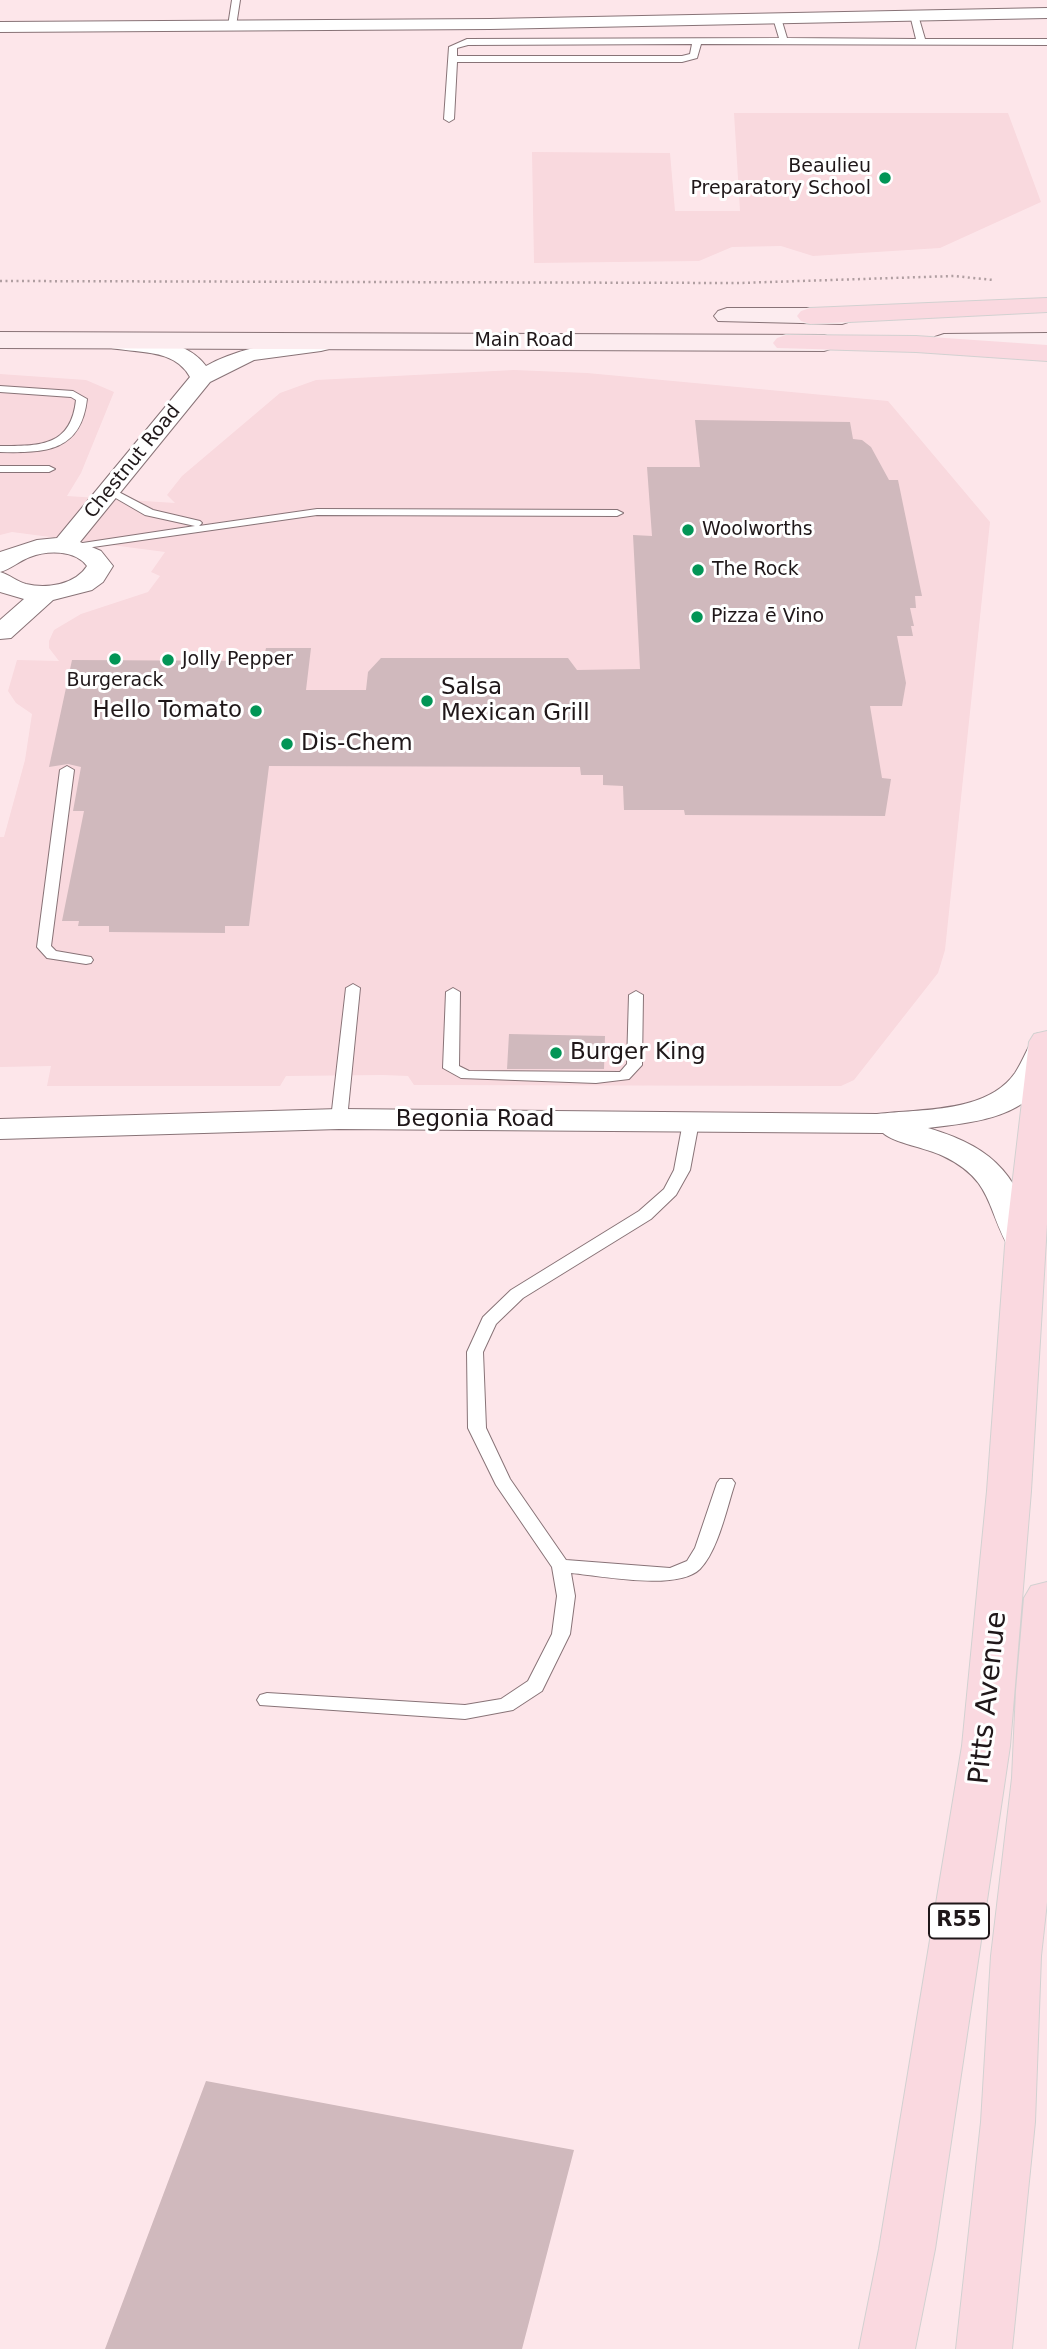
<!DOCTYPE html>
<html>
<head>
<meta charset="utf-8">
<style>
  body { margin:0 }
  canvas { display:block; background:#fde6ea }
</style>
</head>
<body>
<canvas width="1047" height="2349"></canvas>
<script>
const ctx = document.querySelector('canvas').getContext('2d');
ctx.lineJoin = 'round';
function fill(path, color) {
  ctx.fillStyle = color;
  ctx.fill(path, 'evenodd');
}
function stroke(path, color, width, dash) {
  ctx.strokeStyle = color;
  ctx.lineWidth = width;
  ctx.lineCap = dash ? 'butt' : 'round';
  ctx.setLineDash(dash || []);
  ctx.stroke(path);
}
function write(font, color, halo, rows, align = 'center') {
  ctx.font = font + ' "DejaVu Sans",sans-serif';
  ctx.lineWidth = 6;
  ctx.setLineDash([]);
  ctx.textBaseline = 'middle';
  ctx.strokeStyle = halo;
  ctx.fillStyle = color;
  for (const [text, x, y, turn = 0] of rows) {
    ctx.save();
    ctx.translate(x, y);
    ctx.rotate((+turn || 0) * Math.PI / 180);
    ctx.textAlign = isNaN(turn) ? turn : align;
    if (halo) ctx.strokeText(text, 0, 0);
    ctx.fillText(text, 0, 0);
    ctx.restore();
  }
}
const built = new Path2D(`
  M734,113h274l33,89 -101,46 -127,8 -32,-10 -49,1 -33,14 -165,2 -2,-111 138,1 5,58h65z
  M514,370l73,3 301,28 102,121 -45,428 -7,23 -84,107 -13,6 -427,-1 -6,-9 -25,-1 -97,1 -6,10h-233l4,-20 -51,1v-230h4l21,-77 7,-46 -16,-11 -8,-12 9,-31 42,1 -10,-13v-7l5,-11 27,-16 67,-22 12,-16 -9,-4 14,-20 -153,-20 -12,3v-161l86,6 28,12 -33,81 -14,23 108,7 -8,-8 15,-19 98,-83 36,-13z`);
const building = new Path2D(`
  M695,420l155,2 3,17 9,1 9,7 18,33h9l24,116h-7l1,12h-6l4,18h-3l2,10h-16l9,47 -4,23h-32l12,72 9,1 -6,37 -200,-1 -1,-5h-60l-1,-24 -20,-1v-10h-22l-1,-8 -311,-1 -20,160h-24v7l-116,-1v-6h-31l1,-5h-17l22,-110h-11l8,-44 -13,-3 -19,3 23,-107 191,1 3,-13h45l-5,42h60l2,-18 13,-14h187l9,12 63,-1 -7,-134 19,1 -5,-69h53z
  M509,1034l96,2 -1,33h-97z
  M206,2081l368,69 -52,199h-417z`);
const path = new Path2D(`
  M0,281l739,2 215,-7 39,4`);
const service = new Path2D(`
  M232,0h8l-4,26 -4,3 -4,-3z
  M914,12l4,3 7,24h122v6l-346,-1 -4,14 -15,4h-225l-3,57 -5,3 -5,-3 5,-72 18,-8 312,-1 -6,-20 4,-3 4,3 6,20 129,1 -6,-24zM692,44l-2,10 -8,2h-225v-8l11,-3z
  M0,386l73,5 14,8c-6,53 -42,54 -87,53v-6c39,0 71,1 76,-46l-5,-3 -71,-5z
  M0,466h49l6,3 -6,3h-49z
  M111,488l42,22 47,11 2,2 -3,3 118,-17 300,1 6,3 -6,3 -300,-1 -245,35v-4l4,-2 119,-18 -50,-11 -38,-22 -2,-2z
  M67,766l7,4 -23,176 5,5 35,6 2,3 -2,3 -5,1 -39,-6 -10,-11 23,-177z
  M353,984l7,4 -13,131 -8,5 -8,-5 15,-131z
  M453,988l7,4 -1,74 10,5 151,1 7,-8 2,-69 7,-4 7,4 -1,70 -13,14 -33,4 -135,-5 -18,-10 3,-76z
  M691,1117l8,5 -9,48 -14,25 -25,24 -128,79 -27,26 -13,28 3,76 24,51 56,81 104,8 17,-7 8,-13 22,-65 3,-4h12l3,4c-8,24 -17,68 -35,86 -22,22 -98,7 -129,4l4,23 -5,38 -28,57 -29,19 -48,9 -205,-14 -3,-5 3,-5 7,-2 198,12 36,-6 27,-18 24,-47 5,-38 -5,-29 -56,-82 -28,-57 -1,-76 16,-35 28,-27 128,-79 25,-22 10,-19 9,-48z`);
const minor = new Path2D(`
  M1047,8v10l-557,11 -490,3v-10l490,-3z
  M115,335c31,3 71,4 91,31 36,-20 75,-23 115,-29l8,2 3,5 -3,5 -8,2 -67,9 -44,22 -130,160 21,9 12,15 -10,16 -11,8 -39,10 -42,38 -11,1v-19l24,-21 -24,-7v-20c10,3 16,9 26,12 20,5 49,1 61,-18 -12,-16 -39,-16 -57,-9 -11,4 -19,12 -30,15v-20l37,-12 20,-2 133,-161c-16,-30 -55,-23 -83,-30l-3,-5 3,-5z
  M1047,1032c0,12 0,31 -1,43 -18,44 -78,48 -118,53 74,22 87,50 114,118l-5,8 -12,3 -12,-3c-27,-41 -17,-73 -70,-98 -16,-8 -49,-13 -60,-23l-544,-4 -339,10v-20l339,-10 538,5c44,-5 110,-1 138,-41 8,-12 13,-27 21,-39z`);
const secondary = new Path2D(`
  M727,308h115l9,3 4,5 -4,5 -9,3 -124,-3 -4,-5 4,-5z
  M0,332l824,3 9,3 4,5 -4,5 -9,3 -824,-3z
  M1047,333v16l-103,1 -9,-3 -4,-5 4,-5 9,-3z`);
const primary = new Path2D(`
  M1047,298v14l-237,12 -9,-3 -4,-5 4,-5 9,-3z
  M786,335l130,1 131,9v16l-131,-9 -139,-4 -4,-5 4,-5z
  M1047,1031v193l-16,267 -21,255 -75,503 -20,100h-56l20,-100 83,-503 25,-255 18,-245 24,-204 5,-8z
  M1047,1582v320l-6,54 -6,166 -23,227h-56l25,-227 10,-166 21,-178 4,-88 8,-92 7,-12z`);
const markers = [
  [885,178,7,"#029556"],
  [688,530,7,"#029556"],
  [698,570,7,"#029556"],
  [697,617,7,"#029556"],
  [115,659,7,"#029556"],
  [168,660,7,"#029556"],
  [427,701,7,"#029556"],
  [256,711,7,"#029556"],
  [287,744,7,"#029556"],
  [556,1053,7,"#029556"]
];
const farPoinames = [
  ["Beaulieu",871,167,"right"],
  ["Preparatory School",871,189,"right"],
  ["Woolworths",702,530],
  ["The Rock",712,570],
  ["Pizza ē Vino",711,617],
  ["Jolly Pepper",182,660],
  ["Burgerack",115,681,"center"]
];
const farStreetnames = [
  ["Main Road",524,341],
  ["Chestnut Road",133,462,-51]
];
const shields = [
  [959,1921,60]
];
const shieldNames = [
  ["R55",959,1921]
];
const poiNames = [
  ["Salsa",441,688],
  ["Mexican Grill",441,714],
  ["Hello Tomato",242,711,"right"],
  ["Dis-Chem",301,744],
  ["Burger King",570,1053]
];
const streetNames = [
  ["Begonia Road",475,1120]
];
const nearStreetnames = [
  ["Pitts Avenue",989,1698,-84]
];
fill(built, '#f9d9de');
fill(building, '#d0b9bd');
stroke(service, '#887377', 2);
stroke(minor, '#887377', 2);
stroke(secondary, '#887377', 2);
stroke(primary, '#d2d1d1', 2);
stroke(path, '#b09ea1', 2.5, [2, 3.5]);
fill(service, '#fff');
fill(minor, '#fff');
fill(secondary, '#fcecef');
fill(primary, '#fad9e0');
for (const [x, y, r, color] of markers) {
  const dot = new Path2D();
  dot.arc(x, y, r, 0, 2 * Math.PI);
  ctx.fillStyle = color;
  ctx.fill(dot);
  stroke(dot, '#fff', 2.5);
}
write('19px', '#1f1719', '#fff', farPoinames, 'left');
write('19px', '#1f1719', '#fff', farStreetnames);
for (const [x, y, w] of shields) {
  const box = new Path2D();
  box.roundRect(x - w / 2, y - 17.5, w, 35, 5);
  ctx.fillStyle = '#fff';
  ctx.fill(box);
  stroke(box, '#1f1719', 2);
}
write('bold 21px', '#1f1719', null, shieldNames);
write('23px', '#1f1719', '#fff', poiNames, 'left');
write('23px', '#1f1719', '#fff', streetNames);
write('28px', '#1f1719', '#fff', nearStreetnames);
</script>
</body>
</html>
